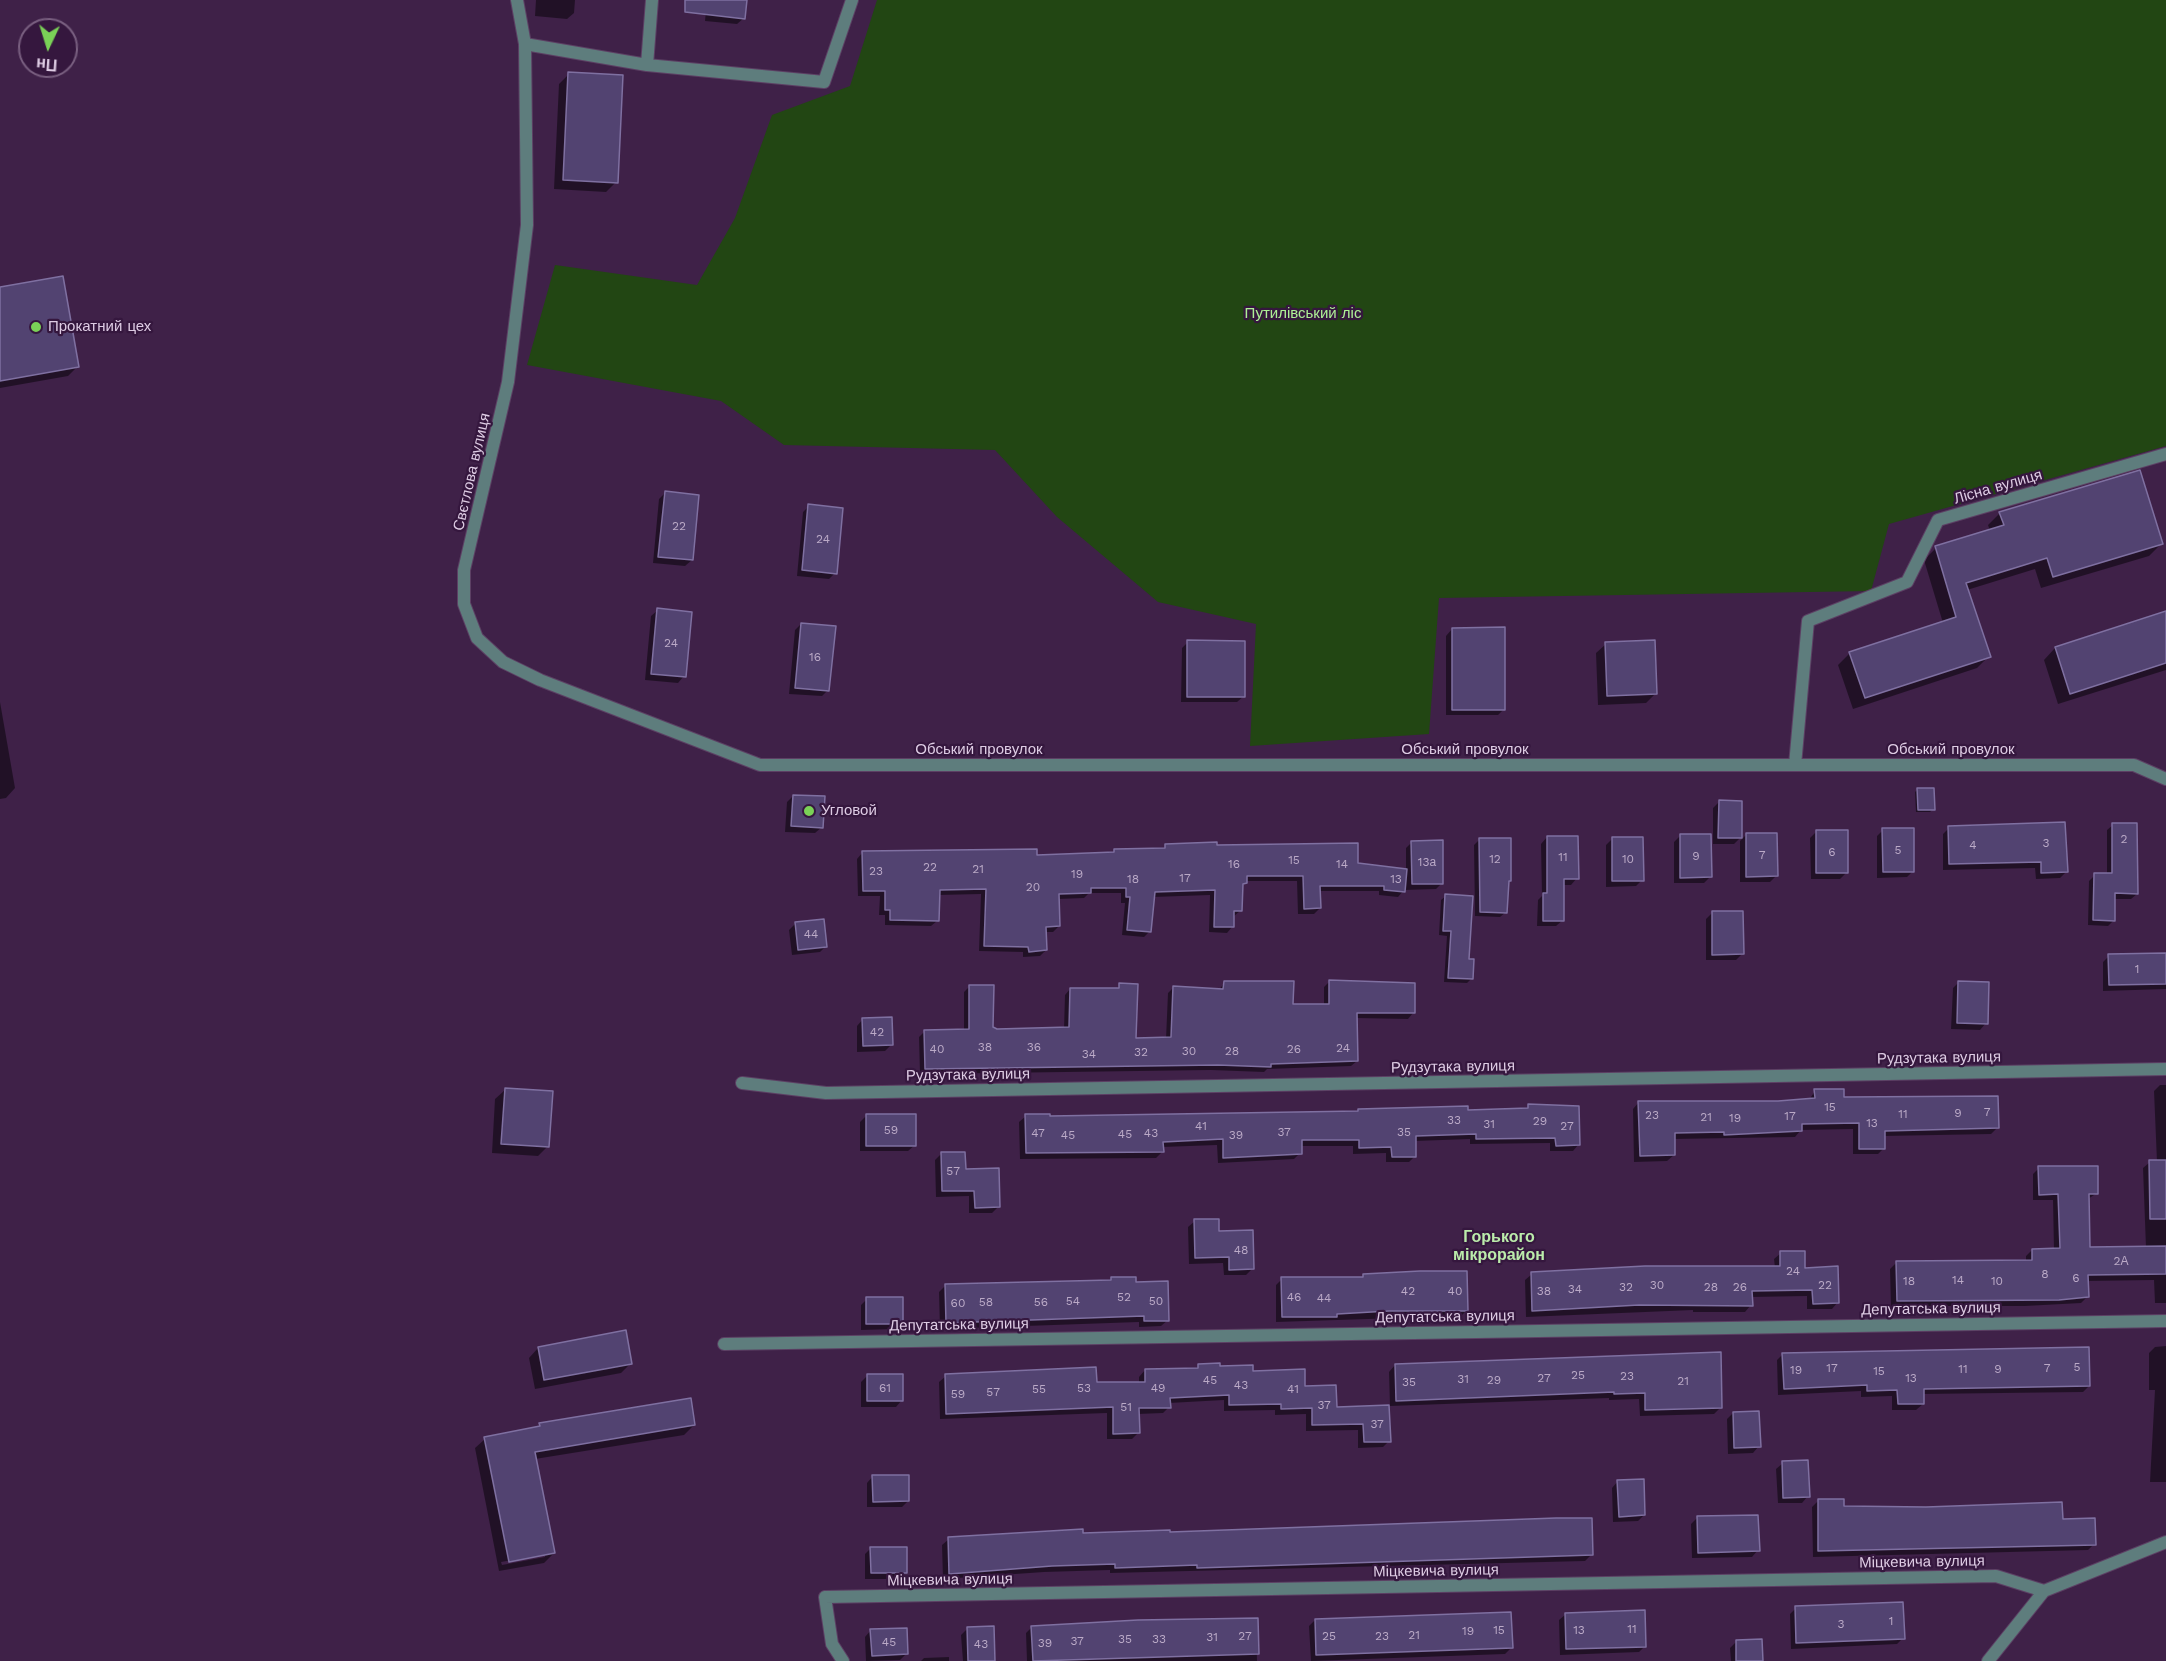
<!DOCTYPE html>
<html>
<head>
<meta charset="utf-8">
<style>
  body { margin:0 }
  #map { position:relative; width:2166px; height:1661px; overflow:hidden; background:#3f2148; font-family:"Work Sans",sans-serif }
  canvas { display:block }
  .north { position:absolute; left:18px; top:18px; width:60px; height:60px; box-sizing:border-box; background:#35173e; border:2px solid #795f80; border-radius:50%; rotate:184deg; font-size:16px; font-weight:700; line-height:24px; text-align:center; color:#decce4 }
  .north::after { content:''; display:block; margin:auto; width:21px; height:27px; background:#7ad157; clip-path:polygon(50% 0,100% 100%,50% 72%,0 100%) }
</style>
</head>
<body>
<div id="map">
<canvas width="2166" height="1661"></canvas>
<div class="north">Пн</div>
</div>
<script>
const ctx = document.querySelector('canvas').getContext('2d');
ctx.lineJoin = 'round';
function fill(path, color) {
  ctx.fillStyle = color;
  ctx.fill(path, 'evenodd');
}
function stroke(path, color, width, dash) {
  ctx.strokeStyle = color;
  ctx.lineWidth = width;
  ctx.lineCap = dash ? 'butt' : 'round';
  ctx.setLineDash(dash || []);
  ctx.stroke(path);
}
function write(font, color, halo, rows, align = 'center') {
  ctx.font = font + ' "Work Sans",sans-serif';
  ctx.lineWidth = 4.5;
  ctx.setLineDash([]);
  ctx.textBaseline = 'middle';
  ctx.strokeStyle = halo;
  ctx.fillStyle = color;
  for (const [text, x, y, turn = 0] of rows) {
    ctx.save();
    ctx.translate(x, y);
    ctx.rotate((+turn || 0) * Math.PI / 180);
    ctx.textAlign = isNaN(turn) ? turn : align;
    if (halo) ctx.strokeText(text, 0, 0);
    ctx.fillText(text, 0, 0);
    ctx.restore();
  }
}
const green = new Path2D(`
  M877,0h1289v446l-277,78 -18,67 -432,7 -10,136 -179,12 6,-122 -98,-22 -101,-85 -62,-67 -211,-5 -63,-44 -194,-36 28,-100 142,20 38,-67 37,-103 78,-29z`);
const shadow = new Path2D(`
  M536,0h39l-1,13 -7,6 -32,-3z
  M707,0h39l-2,18 -7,6 -32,-3z
  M569,74l47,108 -10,10 -52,-3 5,-105z
  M0,288l78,78 -10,10 -68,12z
  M665,493l27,67 -7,6 -32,-3 6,-64z
  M809,506l26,67 -6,6 -32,-3 6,-64z
  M2000,513l161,31 -12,12 -108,32 -6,-19 -68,21 22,66 -12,12 -124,41 -15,-44 12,-12 93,-30 -19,-63 12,-12 54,-17 -2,-6z
  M658,610l26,66 -6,7 -33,-3 6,-64z
  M2166,613v57l-108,34 -14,-44 11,-12z
  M801,624l27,66 -6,6 -33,-2 6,-64z
  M1452,629l52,80 -6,6h-52v-79z
  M1188,642l56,54 -7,6h-56l1,-54z
  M1606,644l50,49 -10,10 -48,2 -2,-52z
  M0,702l15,86 -9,10 -6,1z
  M1918,789l15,20 -3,3h-14l-1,-20z
  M793,796l29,31 -7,6 -30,-1 2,-30z
  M1719,802h22l-1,39 6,-6 30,41 -6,6h-30v-44l-6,6h-21v-36z
  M2064,824l2,48 -6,6 -24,1 -1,-11 -92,2v-36l6,-6z
  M2113,825l24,69 -6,5h-17v21l-6,6 -20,-1 1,-44 6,-6h12v-45z
  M1883,830l30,41 -6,6 -30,1v-42z
  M1817,831l29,42 -6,6h-29l-1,-41z
  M1680,836l30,41 -6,6h-30v-41z
  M1547,837l30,41 -6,7h-8v35l-7,6h-19l1,-26 4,-4 -1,-52z
  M1480,839l27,44 -1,29 -6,5 -25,-1 -1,-71z
  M1612,839l30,41 -6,6 -30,1v-42z
  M1412,842l30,41 -6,6 -32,1 -6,7 -19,-2v-4h-60l1,17 -6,6h-16l-1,-33h-51l-5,7 -1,23 -7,6 -1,10 -5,6 -18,-1 1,-37 -57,2 -3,34 -6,6 -22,-2 3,-32h-4v-10h-32l-5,5 -26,1 1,27 -6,6h-9l2,18 -6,6 -17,1v-5l-44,-1 2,-57 -43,1 -1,26 -6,5 -46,-1v-10h-6l1,-19h-22l-1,-37 5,-6 174,4 126,-7 4,-4 240,24v-22z
  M1446,896l26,82 -5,5 -23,-1 3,-46 -8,-1 2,-35z
  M1712,913l30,41 -6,6h-30v-41z
  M796,923l30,23 -6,6 -28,3 -3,-25z
  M2166,954v35l-63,2v-29l6,-6z
  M1330,981l83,32 -5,6 -53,-1 2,43 -6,5 -84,3 -3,3 -53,-2 -291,4 -1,-37 5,-5 40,-2v-38l6,-6 22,42 4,2 68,-1 1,-34 5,-6 45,1 5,-5 15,55 31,-1 2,-46 5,-5 46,2 6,-8 67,24 32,-1v-18z
  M1959,982l27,41 -6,7 -29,-1 2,-41z
  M863,1019l28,26 -6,6 -28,1v-26z
  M2160,1085h6v218h-11l-1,-23 -67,1v16l-6,6 -56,3h-134l-1,-37 6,-6 130,-1v-6l6,-6h22l-1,-50h-20v-26l6,-6 58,25 -9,6v50l58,-1 -3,-80 7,-6h7l-3,-71z
  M505,1090l43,56 -10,10 -46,-3 3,-54z
  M1815,1091l28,8 155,28 -7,7 -107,2v12l-6,6h-25v-25l-52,1 -6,7 -122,2 1,16 -7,6 -33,1 -1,-53 6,-7h139l31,-2z
  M1529,1106l50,38 -6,7h-23v-8l-80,1v-5l-55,2v15l-6,6h-23v-9l-33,1v-8h-53v7l-6,6 -76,4 -1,-18 -55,2v5l-6,6 -136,1 -1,-37 7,-6 23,1 418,-5 58,-2z
  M866,1116l49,29 -7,6h-48v-29z
  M941,1154l23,16 34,37 -6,6h-23v-17l-33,1 -1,-37z
  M1195,1221l23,12 34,36 -6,6h-22l-1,-12 -34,1 -1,-37z
  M1781,1253l23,16 34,33 -6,7h-25v-13l-56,1v8l-6,7h-52v-2l-167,7 -1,-37 7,-6 243,-6 -1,-9z
  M1363,1276l104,34 -6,6 -185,6v-37l6,-6h78z
  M1112,1279l22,5 34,36 -7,6 -22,1v-5l-199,7 -1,-37 6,-6 164,-4z
  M867,1299l35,24 -7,6 -34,1v-25z
  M2166,1346v136h-16l5,-92h-6v-37l6,-6z
  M538,1348l93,15 -10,10 -86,16 -6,-31z
  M1719,1354l1,54 -6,6 -74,2 -1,-17 -30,1v-2l-219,8 -1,-34 6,-7z
  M1783,1354l306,32 -6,6 -161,2 1,10 -7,6h-24v-14l-31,1v-6l-83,4 -1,-35z
  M1199,1366l53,7 52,14 31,22 53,-2 1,34 -6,6 -25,1v-18l-52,1v-17l-31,1v-5l-51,1v-11l-55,3v4l-6,6 -25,1v19l-6,6h-25v-26l-167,6 -1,-37 7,-6 193,7v-6l6,-7 50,-1z
  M867,1376l35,24 -6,7h-35v-25z
  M1733,1413l26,33 -6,7 -25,1 -1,-35z
  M540,1425h154l-10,10 -149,24 19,94 -10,10 -45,8 -24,-123 10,-9 51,-10zM545,1554v3l-43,8 -1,-3z
  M1783,1463l25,33 -6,7h-24l-2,-34z
  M873,1476l35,25 -6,6h-35v-24z
  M1618,1481l26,34 -6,6 -25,1 -1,-34z
  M1818,1501l25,6 218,14 33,23 -6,6 -275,7 -1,-50z
  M1697,1518l61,32 -6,7 -60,1 -1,-34z
  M1082,1534h87l423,20 -7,7 -475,12v-3l-66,2 -101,7 -1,-34 7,-6z
  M871,1548l35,24 -6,7h-35v-25z
  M1796,1608l107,30 -6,6 -106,5 -1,-35z
  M1566,1614l79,32 -6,6 -79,3 -1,-35z
  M1256,1619l1,42h-230l-1,-28 6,-6z
  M1315,1620l196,28 -6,6 -194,7 -2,-35z
  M968,1628l26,33h-31l-2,-26z
  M871,1630l36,23 -7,7 -34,1 -1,-24z
  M1736,1642l26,19h-31l-1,-13z
  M949,1657v4h-28l3,-3z`);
const building = new Path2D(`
  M685,0h62l-2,19 -60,-7z
  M568,72l55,3 -5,108 -55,-3z
  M63,276l16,91 -79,14v-94z
  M2140,470l23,74 -110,33 -6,-19 -81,25 25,74 -126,41 -16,-46 107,-35 -21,-71 69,-21 -5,-13z
  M665,491l34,4 -6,65 -35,-3z
  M808,504l35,4 -6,66 -35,-4z
  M657,608l35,4 -6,65 -35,-3z
  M2166,611v52l-96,31 -15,-47z
  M801,623l35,3 -7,65 -34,-3z
  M1505,627v83h-53v-82z
  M1187,640l58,1v56h-58z
  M1655,640l2,54 -50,2 -2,-54z
  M1917,788h17l1,22h-17z
  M793,795l32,1 -2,32 -32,-2z
  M1719,800l23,1v37h-24z
  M2065,822l3,50 -27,1v-11l-92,2 -1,-38z
  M2112,823h25l1,71 -23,-1v28l-22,-1 1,-47h18z
  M1882,828h32v44h-31z
  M1816,830h32v43h-32z
  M1746,833h31l1,43 -32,1z
  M1680,834h31l1,43 -32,1z
  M1547,836h31l1,43h-15v42h-21v-28h4z
  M1612,837h31l1,44h-32z
  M1479,838h32v43h-2l-2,32 -27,-1z
  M1443,840v44h-31l-1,-43z
  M1217,842v3l141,-2v20l49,6 -2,23 -21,-2v-4h-64l1,22 -17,1 -1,-33h-56v7l-4,1 -1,27h-8v16h-20l1,-37 -60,2 -4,40 -24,-2 3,-33h-4v-9h-35v5l-32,1 1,32 -14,1 1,23 -18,2 -1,-5 -44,-1 2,-57 -46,1 -1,31 -49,-1v-10h-5v-19h-22l-1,-40 175,-2v6l77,-3v-3l51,-1v-4z
  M1445,894l28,2 -4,63h5l-1,20 -25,-1 3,-47h-8z
  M1712,911h31l1,43 -32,1z
  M824,919l3,28 -29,3 -3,-28z
  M2166,953v31l-57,1 -1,-31z
  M1329,980l86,3v30h-58l1,48 -87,3v3l-53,-2 -293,4 -1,-39 45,-1v-44h25l-1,42 4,2 72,-2 1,-39h49v-5l19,1 -2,54 35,-1 2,-51 50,3 1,-8h70l-1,23h36z
  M1958,981l31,1 -1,42 -31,-1z
  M892,1017l1,28 -30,1 -1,-28z
  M505,1088l48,3 -4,56 -48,-3z
  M1814,1089h30v8l154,-1 1,32 -114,3v18h-26v-26l-57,1v7l-78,4v-3l-49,1v22l-35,1 -2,-55h140l37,-3z
  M1528,1104l51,2 1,39 -24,1 -1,-8 -79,1v-5l-60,2v21h-24l-1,-10 -32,1v-8h-57v14l-79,4v-19l-60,3 1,10 -138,1 -1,-39h25v2l308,-5v-2l110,-3v4l60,-2z
  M866,1114h50v32h-50z
  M941,1152h24l1,17 33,-1 1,39 -25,1 -1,-17h-32z
  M2149,1160h17v59h-16z
  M2038,1166h60v28h-9l1,53 76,-1v28l-78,1 1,22 -30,3 -162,1 -1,-40 136,-1v-11l28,-1 -2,-54 -19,1z
  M1194,1219h25v12l34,-1 1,39 -25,1v-13l-34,1z
  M1780,1251h25v17l33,-2 1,37 -26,1 -1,-14 -60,1 1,15 -114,-1 -107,6 -1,-39 114,-6h135z
  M1420,1271h47l1,40h-79l-52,3v3h-55l-1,-40h82v-3z
  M1111,1277h25v5l32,-1 1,40h-25v-5l-198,7 -1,-39 166,-4z
  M866,1297h37v27h-37z
  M626,1330l6,34 -88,16 -6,-33z
  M2089,1347l1,39 -166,3v15h-26l-1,-14 -30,1v-6l-83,4 -2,-36z
  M1721,1352l1,56 -77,2v-17l-31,1v-2l-218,9 -1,-37z
  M1220,1363v3l33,-1v6l52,-2v17l31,-1 1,22 52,-2 2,37h-27l-1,-18 -51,1v-17l-31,1v-5l-52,1v-10l-59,3 1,10h-32l1,25 -27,1v-27l-167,7 -1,-40 151,-7 1,15h48v-13l53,-1v-4z
  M867,1374h36v27h-36z
  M691,1398l4,27 -160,27 20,101 -46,9 -25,-125 56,-11 -1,-3z
  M1759,1411l2,36 -27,1 -1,-36z
  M1808,1460l2,37 -27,1 -1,-37z
  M872,1475h37v26l-36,1z
  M1644,1479l1,36 -26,2 -2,-37z
  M1818,1499h26v7l82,1 136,-5 1,17 32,-1 1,27 -278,6z
  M1758,1515l2,36 -62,2 -1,-37z
  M1556,1518h36l1,37 -396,13v-3l-82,3v-4l-63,2 -103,8 -1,-37 135,-8v4l87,-3v2z
  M870,1547h37v26h-36z
  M1903,1602l2,37 -109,4 -1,-37z
  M1645,1610l1,37 -80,2 -1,-36z
  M1511,1612l2,36 -197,7 -1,-36z
  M1258,1618l1,36 -226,7 -2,-35 107,-6z
  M994,1626l1,35h-27l-1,-34z
  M907,1628l1,26 -36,2 -2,-27z
  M1762,1639l1,22h-27v-21z`);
const minor = new Path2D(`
  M517,0l8,44 2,181 -19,157 -44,188v34l13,34 26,24 37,18 220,85h1374l32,14
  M525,44l122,21 177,17 28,-82
  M647,65l5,-65
  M1795,765l13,-144 99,-39 31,-62 228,-66
  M742,1083l84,10 1340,-24
  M724,1344l1442,-23
  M843,1661l-11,-17 -7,-47 1171,-21 48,15
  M1988,1661l56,-70 122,-49`);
const markers = [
  [36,327,6,"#7ad157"],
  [809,811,6,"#7ad157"]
];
const numberNames = [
  ["22",679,526],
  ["24",823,539],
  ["24",671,643],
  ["16",815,657],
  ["2",2124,839],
  ["3",2046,843],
  ["4",1973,845],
  ["5",1898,850],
  ["6",1832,852],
  ["7",1762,855],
  ["9",1696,856],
  ["11",1563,857],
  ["12",1495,859],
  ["10",1628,859],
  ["15",1294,860],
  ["13а",1427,862],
  ["16",1234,864],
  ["14",1342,864],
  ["22",930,867],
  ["21",978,869],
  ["23",876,871],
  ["19",1077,874],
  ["17",1185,878],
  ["18",1133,879],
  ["13",1396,879],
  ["20",1033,887],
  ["44",811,934],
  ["1",2137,969],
  ["42",877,1032],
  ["38",985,1047],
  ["36",1034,1047],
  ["24",1343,1048],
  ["40",937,1049],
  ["26",1294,1049],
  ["30",1189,1051],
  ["28",1232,1051],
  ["32",1141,1052],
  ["34",1089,1054],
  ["15",1830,1107],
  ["7",1987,1112],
  ["9",1958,1113],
  ["11",1903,1114],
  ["23",1652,1115],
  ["17",1790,1116],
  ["21",1706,1117],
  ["19",1735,1118],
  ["33",1454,1120],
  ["29",1540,1121],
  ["13",1872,1123],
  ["31",1489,1124],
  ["41",1201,1126],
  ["27",1567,1126],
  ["59",891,1130],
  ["37",1284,1132],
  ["35",1404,1132],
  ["47",1038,1133],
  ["43",1151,1133],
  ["45",1125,1134],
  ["45",1068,1135],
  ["39",1236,1135],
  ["57",953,1171],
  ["48",1241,1250],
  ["2А",2121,1261],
  ["24",1793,1271],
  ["8",2045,1274],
  ["6",2076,1278],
  ["14",1958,1280],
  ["18",1909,1281],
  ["10",1997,1281],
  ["30",1657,1285],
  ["22",1825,1285],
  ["32",1626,1287],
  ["28",1711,1287],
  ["26",1740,1287],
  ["34",1575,1289],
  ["42",1408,1291],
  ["40",1455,1291],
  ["38",1544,1291],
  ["52",1124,1297],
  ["46",1294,1297],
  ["44",1324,1298],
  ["54",1073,1301],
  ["50",1156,1301],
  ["58",986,1302],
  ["56",1041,1302],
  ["60",958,1303],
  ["5",2077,1367],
  ["17",1832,1368],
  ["7",2047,1368],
  ["11",1963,1369],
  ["9",1998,1369],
  ["19",1796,1370],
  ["15",1879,1371],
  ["25",1578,1375],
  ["23",1627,1376],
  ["27",1544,1378],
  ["13",1911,1378],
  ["31",1463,1379],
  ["45",1210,1380],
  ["29",1494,1380],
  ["21",1683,1381],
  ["35",1409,1382],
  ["43",1241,1385],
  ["61",885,1388],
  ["53",1084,1388],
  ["49",1158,1388],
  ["55",1039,1389],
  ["41",1293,1389],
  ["57",993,1392],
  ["59",958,1394],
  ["37",1324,1405],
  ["51",1126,1407],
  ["37",1377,1424],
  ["1",1891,1621],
  ["3",1841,1624],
  ["11",1632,1629],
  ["15",1499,1630],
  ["13",1579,1630],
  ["19",1468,1631],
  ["21",1414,1635],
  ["27",1245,1636],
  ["25",1329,1636],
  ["23",1382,1636],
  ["31",1212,1637],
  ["35",1125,1639],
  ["33",1159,1639],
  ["37",1077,1641],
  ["45",889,1642],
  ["39",1045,1643],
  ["43",981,1644]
];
const parkNames = [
  ["Путилівський ліс",1303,314]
];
const poiNames = [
  ["Прокатний цех",48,327],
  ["Угловой",821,811]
];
const streetNames = [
  ["Свєтлова вулиця",472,472,-77],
  ["Лісна вулиця",1998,487,-16],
  ["Обський провулок",979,750],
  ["Обський провулок",1465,750],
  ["Обський провулок",1951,750],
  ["Рудзутака вулиця",1939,1058,-1],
  ["Рудзутака вулиця",1453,1067,-1],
  ["Рудзутака вулиця",968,1075,-1],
  ["Депутатська вулиця",1931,1309,-1],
  ["Депутатська вулиця",1445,1317,-1],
  ["Депутатська вулиця",959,1325,-1],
  ["Міцкевича вулиця",1922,1562,-1],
  ["Міцкевича вулиця",1436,1571,-1],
  ["Міцкевича вулиця",950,1580,-1]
];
const neighbourhoodNames = [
  ["Горького",1499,1237],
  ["мікрорайон",1499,1255]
];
fill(green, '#224613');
fill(shadow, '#0007');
fill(building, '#524371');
stroke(building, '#7f70a1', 1.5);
stroke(minor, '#5c4064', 14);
stroke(minor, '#5e7d7d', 12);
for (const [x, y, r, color] of markers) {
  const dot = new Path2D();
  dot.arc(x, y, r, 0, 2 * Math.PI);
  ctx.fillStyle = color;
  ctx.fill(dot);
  stroke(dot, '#35173e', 2);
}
write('12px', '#bbaac7', null, numberNames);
write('15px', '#adf095', '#35173e', parkNames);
write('15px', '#decce4', '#35173e', poiNames, 'left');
write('15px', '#decce4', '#35173e', streetNames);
write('bold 16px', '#bbecab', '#35173e', neighbourhoodNames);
</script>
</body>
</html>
